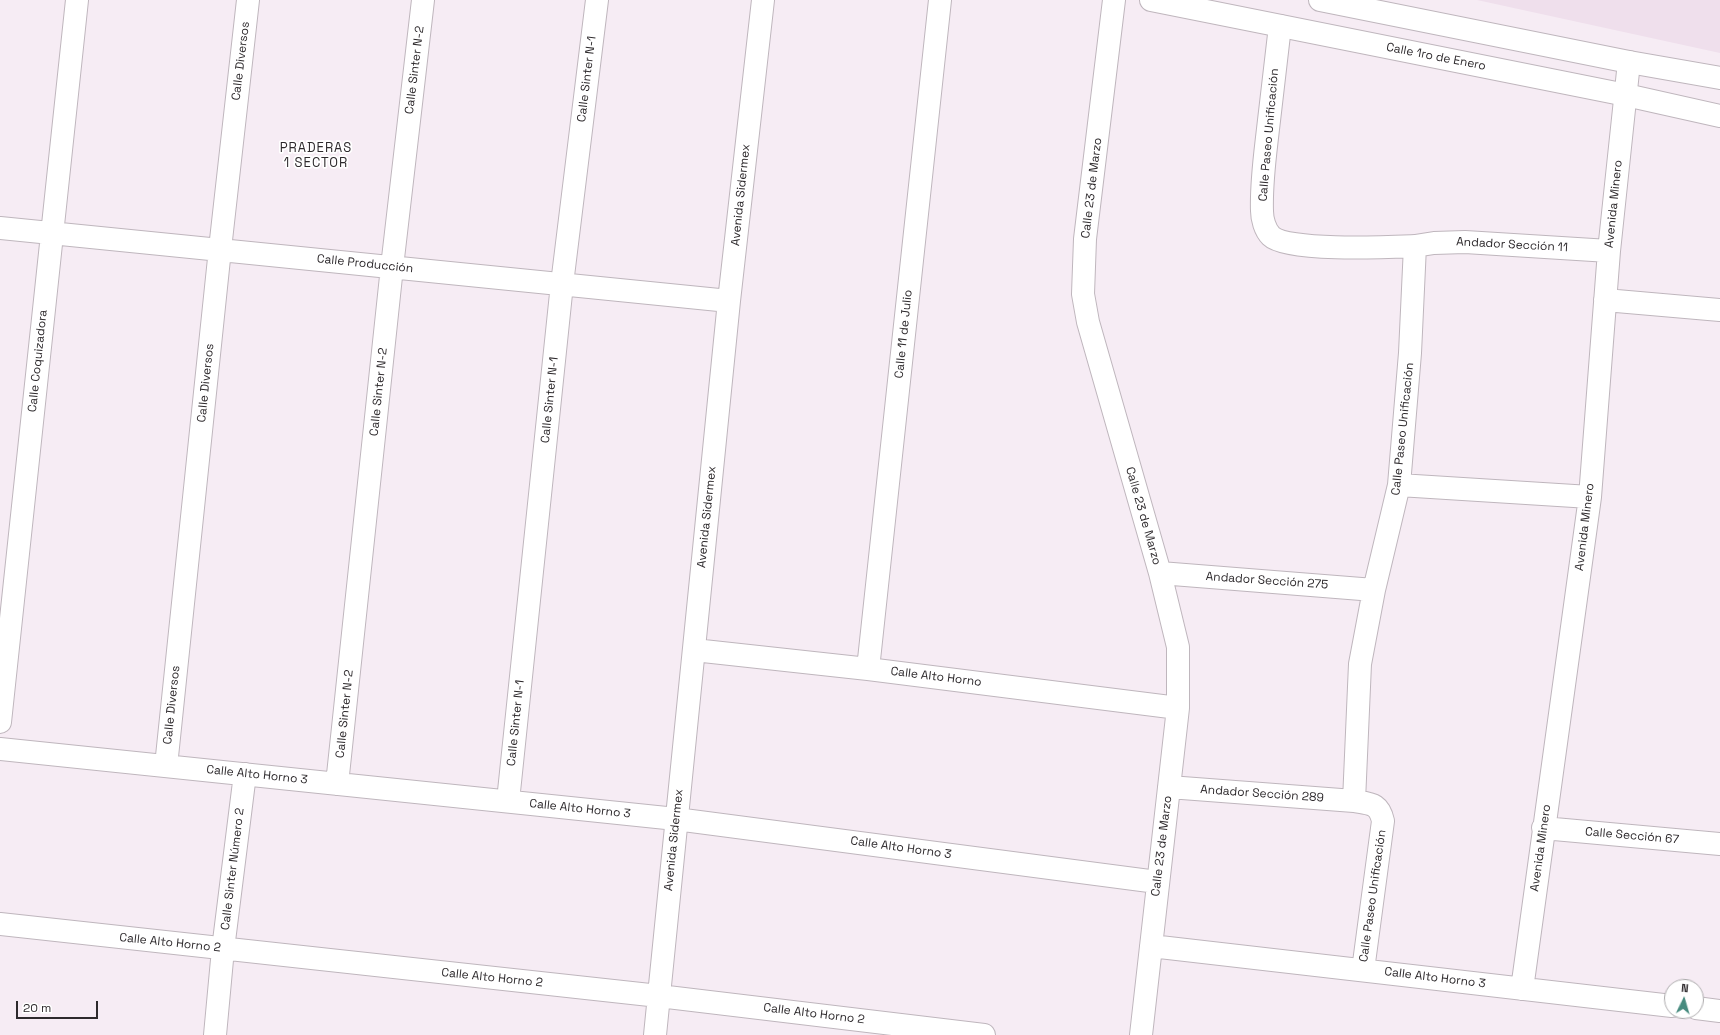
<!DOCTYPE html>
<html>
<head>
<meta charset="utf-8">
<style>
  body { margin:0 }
  #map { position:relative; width:1720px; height:1035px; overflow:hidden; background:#f6ecf4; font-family:"Space Grotesk",sans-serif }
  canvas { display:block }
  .north { position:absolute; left:1664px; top:979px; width:40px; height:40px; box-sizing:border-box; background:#fff; border:1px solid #aba9ab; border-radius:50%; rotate:5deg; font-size:11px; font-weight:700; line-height:16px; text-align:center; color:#2d292c }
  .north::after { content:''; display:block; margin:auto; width:14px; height:18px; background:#478b7f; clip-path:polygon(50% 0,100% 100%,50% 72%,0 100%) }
  .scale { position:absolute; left:16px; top:1001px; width:82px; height:18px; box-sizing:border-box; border:2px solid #2d292c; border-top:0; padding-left:5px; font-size:12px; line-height:14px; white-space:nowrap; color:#2d292c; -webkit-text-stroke:3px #fff; paint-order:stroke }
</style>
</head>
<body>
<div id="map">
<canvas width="1720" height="1035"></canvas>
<div class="north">N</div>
<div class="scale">20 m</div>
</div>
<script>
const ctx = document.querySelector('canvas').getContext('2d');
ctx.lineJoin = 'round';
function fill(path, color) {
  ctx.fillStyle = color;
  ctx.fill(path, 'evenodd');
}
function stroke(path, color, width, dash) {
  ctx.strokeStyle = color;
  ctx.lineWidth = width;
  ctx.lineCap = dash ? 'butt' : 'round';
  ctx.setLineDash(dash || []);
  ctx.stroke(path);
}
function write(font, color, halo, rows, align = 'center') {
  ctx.font = font + ' "Space Grotesk",sans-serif';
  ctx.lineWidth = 3.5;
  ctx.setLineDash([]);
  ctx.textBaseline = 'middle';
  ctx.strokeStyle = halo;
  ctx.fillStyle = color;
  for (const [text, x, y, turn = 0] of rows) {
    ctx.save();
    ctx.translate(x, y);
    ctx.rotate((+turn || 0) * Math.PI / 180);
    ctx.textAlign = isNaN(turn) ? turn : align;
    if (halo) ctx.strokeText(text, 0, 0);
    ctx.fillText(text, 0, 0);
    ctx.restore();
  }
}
const built = new Path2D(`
  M1477,0h243v53z`);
const street = new Path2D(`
  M1114,0l-29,239 -2,55 5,28 72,251 18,74v61l-37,327
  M1280,26c-4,34 -8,68 -12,103 -3,27 -7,54 -6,82 0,8 3,19 9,25 16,16 119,11 144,10l-5,107 -11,132 -25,105 -14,74 -6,137c17,3 25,2 29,20l-20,149
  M0,228l729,73
  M1415,246l19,-3 31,-1 144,9
  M1605,300l115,10
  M1399,485l191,12
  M1160,573l214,17
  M694,650l174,19 310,39
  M868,669l72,-669
  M0,722l77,-722
  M0,749l676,70 481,63
  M166,766l54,-517 28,-249
  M337,784l55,-517 31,-267
  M1169,787l185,14
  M508,801l54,-517 35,-284
  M1543,828l177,16
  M0,924l659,72 325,39
  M1151,946l521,60
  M1522,989l68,-492 19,-246 20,-189
  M1696,1008l24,3
  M215,1035l8,-86 22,-175
  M655,1035l74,-734 34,-301`);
const secondary = new Path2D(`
  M1151,0l475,95 94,21
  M1320,0l309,62 91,16`);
const streetNames = [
  ["Calle 1ro de Enero",1436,57,11],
  ["Calle Diversos",241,61,-83],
  ["Calle Sinter N-2",415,70,-83],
  ["Calle Sinter N-1",587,79,-83],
  ["Calle Paseo Unificación",1269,135,-85],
  ["Calle 23 de Marzo",1092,188,-83],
  ["Avenida Sidermex",741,195,-84],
  ["Avenida Minero",1614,204,-84],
  ["Andador Sección 11",1512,245,3],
  ["Calle Producción",365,264,6],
  ["Calle 11 de Julio",904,334,-84],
  ["Calle Coquizadora",38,361,-84],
  ["Calle Diversos",206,383,-84],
  ["Calle Sinter N-2",379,392,-84],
  ["Calle Sinter N-1",550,400,-84],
  ["Calle Paseo Unificación",1403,429,-84],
  ["Calle 23 de Marzo",1143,516,74],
  ["Avenida Sidermex",707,517,-84],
  ["Avenida Minero",1585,527,-83],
  ["Andador Sección 275",1267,581,4],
  ["Calle Alto Horno",936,677,7],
  ["Calle Diversos",172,705,-84],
  ["Calle Sinter N-2",345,714,-84],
  ["Calle Sinter N-1",516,723,-84],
  ["Calle Alto Horno 3",257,775,6],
  ["Andador Sección 289",1262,794,4],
  ["Calle Alto Horno 3",580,809,6],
  ["Calle Sección 67",1632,836,5],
  ["Avenida Sidermex",674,840,-84],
  ["Calle 23 de Marzo",1162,846,-83],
  ["Calle Alto Horno 3",901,848,8],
  ["Avenida Minero",1541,848,-82],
  ["Calle Sinter Número 2",233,869,-83],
  ["Calle Paseo Unificación",1373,896,-82],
  ["Calle Alto Horno 2",170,943,6],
  ["Calle Alto Horno 2",492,978,6],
  ["Calle Alto Horno 3",1435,978,7],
  ["Calle Alto Horno 2",814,1014,7]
];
const neighbourhoodNames = [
  ["PRADERAS",316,148],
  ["1 SECTOR",316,163]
];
fill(built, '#efdfec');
stroke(street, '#bfb6bd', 24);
stroke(secondary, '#bfb6bd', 24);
stroke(street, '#fff', 22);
stroke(secondary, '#fff', 22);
write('12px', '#2d292c', '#fff', streetNames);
ctx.letterSpacing = '1px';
write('13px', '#2d292c', '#fff', neighbourhoodNames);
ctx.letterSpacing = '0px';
</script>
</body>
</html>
